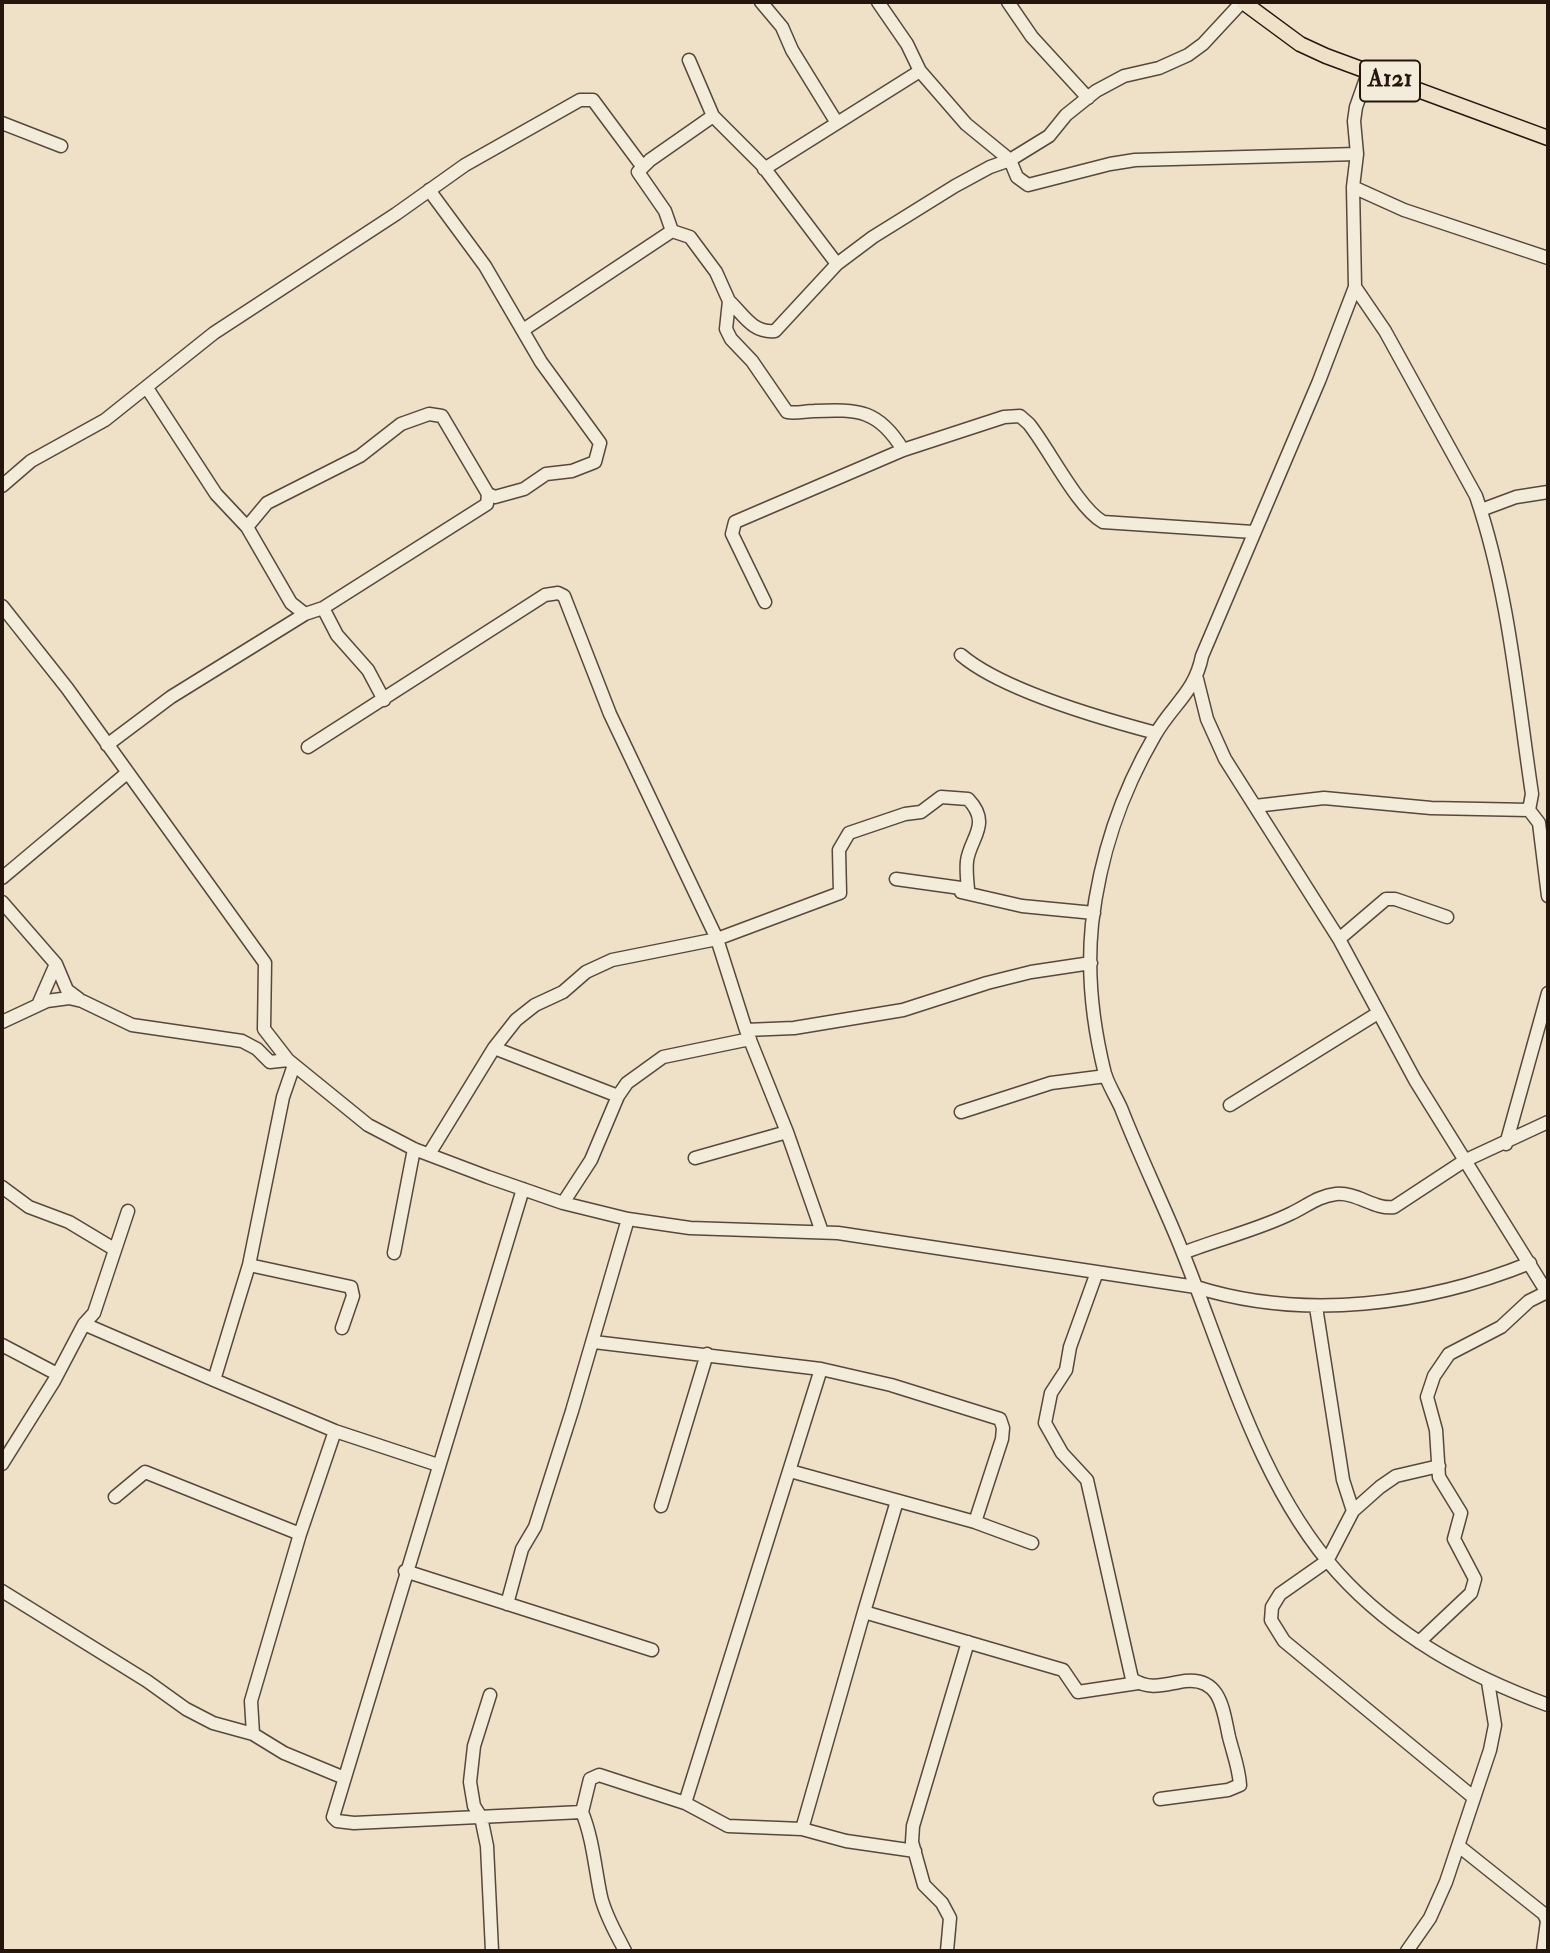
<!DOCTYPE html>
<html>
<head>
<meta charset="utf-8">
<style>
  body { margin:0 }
  #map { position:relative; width:1550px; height:1953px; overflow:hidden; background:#eee1c8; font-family:"IM FELL Double Pica",serif }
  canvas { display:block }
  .frame { position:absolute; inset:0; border:4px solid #24160c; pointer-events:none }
</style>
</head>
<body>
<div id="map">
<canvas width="1550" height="1953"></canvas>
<div class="frame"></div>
</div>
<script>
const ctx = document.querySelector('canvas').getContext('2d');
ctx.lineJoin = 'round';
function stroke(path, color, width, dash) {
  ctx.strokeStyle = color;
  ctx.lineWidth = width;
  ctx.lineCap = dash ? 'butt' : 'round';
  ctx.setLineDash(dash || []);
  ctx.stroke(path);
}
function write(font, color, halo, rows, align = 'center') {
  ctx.font = font + ' "IM FELL Double Pica",serif';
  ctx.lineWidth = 6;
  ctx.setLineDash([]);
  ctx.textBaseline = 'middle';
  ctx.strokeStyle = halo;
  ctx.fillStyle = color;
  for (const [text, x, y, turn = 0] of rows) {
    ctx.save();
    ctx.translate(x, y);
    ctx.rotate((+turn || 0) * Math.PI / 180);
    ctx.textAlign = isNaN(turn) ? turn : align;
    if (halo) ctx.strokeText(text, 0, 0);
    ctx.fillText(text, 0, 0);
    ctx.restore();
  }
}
const minor = new Path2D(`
  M761,2l21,25 10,23 45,73
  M878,2l29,42 13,27 46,53 44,36 7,17 11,8 82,-21 25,-4 222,-6
  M1008,2l24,35 56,61
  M689,60l24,56 49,49 75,99
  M1368,73l-12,34 -2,14 3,33 -4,33 2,100 -36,94 -117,275c-7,36 -29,48 -47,79 -35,60 -55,120 -63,189 -5,49 1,102 13,150 4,12 11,23 16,34 16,41 35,81 52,121 49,114 81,251 165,344 57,63 131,103 210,132
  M713,116l-63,44 -12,12 27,39 7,20 18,6 26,35 13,29 -3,28 5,10 21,22 35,51c9,2 18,-1 27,-1 45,-2 65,-1 89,39
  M2,123l59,23
  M764,169l156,-98
  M1353,187l51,23 144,48
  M429,190l56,76 56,96 59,81 -5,19 -23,9 -26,3 -22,15 -29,8 -7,-3
  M1355,287l30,44 91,165c33,97 41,198 56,298l-3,16 10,13 9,73
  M729,301c15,14 23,32 46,30l62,-67 36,-27 82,-51 35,-19 20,-7 39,-24 17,-21 30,-24 28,-15 35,-8 29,-13 15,-11 39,-42
  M523,330l149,-99
  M147,388l69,106 31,33 44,76 14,11 18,-6 14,27 31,35 16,30
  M2,486l29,-25 74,-41 109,-87 182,-119 69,-49 115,-65h13l49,66
  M1481,510l35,-13 32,-5
  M247,527l20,-24 93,-47 41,-32 28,-10 13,2 46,78 -1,10 -164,104
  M765,602l-33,-68 3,-12 168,-72 101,-33 16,-1 9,8c20,25 49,84 74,98l150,10
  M2,606l65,82 198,275 -1,66 24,31 80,65 46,24 74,28 75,26 65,16 62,9 148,5 358,54c108,34 230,18 334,-24
  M961,655c41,35 142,64 195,78
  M1197,679l10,40 18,40 114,180 76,141 133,214
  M107,745l64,-48 134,-83
  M308,747l237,-152 13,-2 6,3 46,118 107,225 29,91 41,102 35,100
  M1255,806l69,-8 107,10 98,2
  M2,878l125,-105
  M896,879l72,10 -7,3 61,14 72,7
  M2,902l54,62 11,26 12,9
  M1339,939l47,-40h9l52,18
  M38,1005l18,-41
  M2,1022l45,-21 22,-3 13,3 50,24 110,16 15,8 13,13 18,-2
  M746,1030l48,-2 109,-18 84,-27 44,-11 60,-9
  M494,1048l124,48
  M1230,1105l148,-92
  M961,1112l90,-29 55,-7
  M1506,1144l42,-151
  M429,1154l65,-106 22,-28 19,-15 28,-13 23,-20 26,-12 105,-21 123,-46 -1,-43 10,-17 56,-19 16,-2 20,-15 27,2c24,25 2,39 -1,62 -1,9 0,18 1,28
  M695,1158l92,-26
  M2,1187l27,20 40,15 45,27
  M523,1189l-190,628 4,4 17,2 228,-11 8,-33 9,-4 86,28 43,23 74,3 44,12 69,10
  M563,1203l28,-43 27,-64 9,-13 36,-26 87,-18
  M394,1253l20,-104
  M1183,1253c35,-14 75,-23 109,-40 15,-7 26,-17 44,-19 21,-2 39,16 58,13l70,-46 84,-39
  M249,1265l102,22 2,9 -11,32
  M1097,1272l-27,75 -4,23 -15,23 -6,30 17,30 25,27 45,199c19,12 33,5 53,2 36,-4 38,29 44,56 4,16 10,31 11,48l-12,5 -68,9
  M1316,1307l27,173 10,31
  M84,1324l10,-11 34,-102
  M594,1342l227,27 70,16 109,34 3,9 -1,11 -27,83
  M2,1345l55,29
  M214,1380l121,51 103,34
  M2,1464l52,-83 30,-57 130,56 35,-115 34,-168 11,-32
  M1439,1466l-43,10 -16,11 -27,24 -26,50 -47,33 -8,13 -1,13 13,21 189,156
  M790,1471l185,51 57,21
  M115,1497l30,-25 155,62
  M897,1501l-33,111 199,58 15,22 60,-9
  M661,1506l46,-152
  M405,1571l247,79
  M2,1591l145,90 39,28 27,14 40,11 31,19 58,24
  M507,1604l15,-55 13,-22 37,-116 56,-192
  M1419,1642l52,-49 4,-14 -21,-40 7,-26 -22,-36 -3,-47 -9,-33 7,-21 15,-22 52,-27 28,-26 18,-9
  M490,1695l-16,51 -4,36 4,24 7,11 6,29 5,105
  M253,1734l-2,-33 49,-167 35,-103
  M685,1803l136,-434
  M582,1812c11,27 13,57 19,85 5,20 15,36 24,54
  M802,1829l62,-217
  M1460,1847l84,67 3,7 -4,30
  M947,1951l3,-33 -8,-15 -18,-18 -12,-43 1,-16 55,-184
  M1407,1951l23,-33 16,-36 44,-132 5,-25 -7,-43`);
const major = new Path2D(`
  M1243,2l57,42 26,12 222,82`);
const shields = [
  [1390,81,60]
];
const shieldNames = [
  ["A121",1390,81]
];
stroke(minor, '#56493b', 15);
stroke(major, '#24160c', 17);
stroke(minor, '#f4ecdb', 12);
stroke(major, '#eee1c8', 14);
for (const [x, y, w] of shields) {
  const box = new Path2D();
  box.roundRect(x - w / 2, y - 20.5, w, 41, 5);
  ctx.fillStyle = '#f4ecdb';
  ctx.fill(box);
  stroke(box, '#24160c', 2);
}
write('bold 24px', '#24160c', null, shieldNames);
</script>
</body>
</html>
